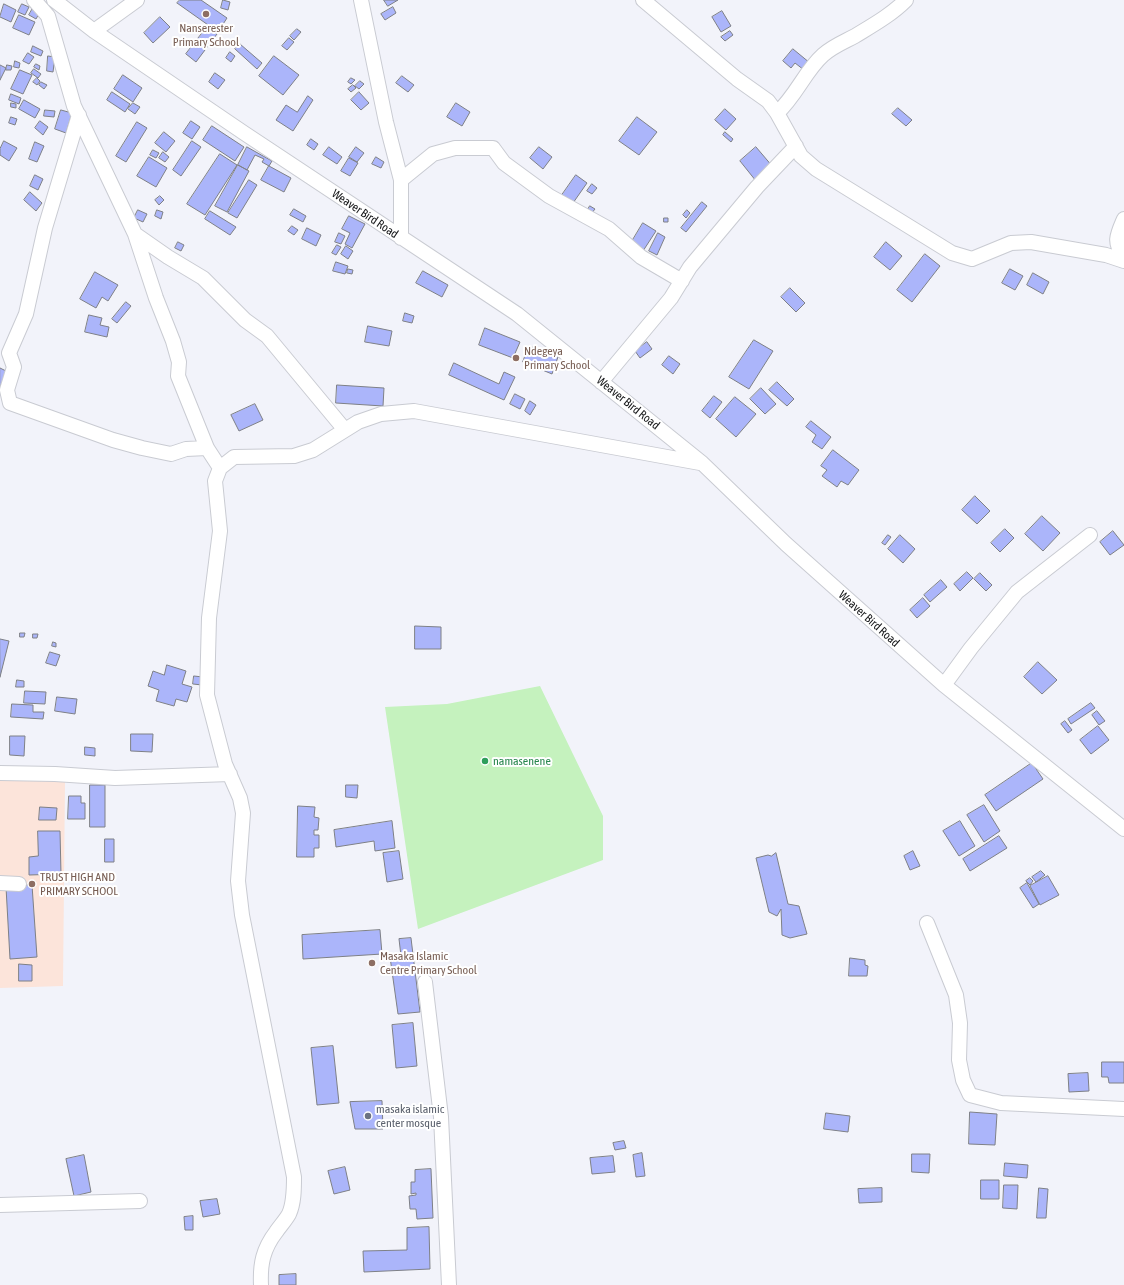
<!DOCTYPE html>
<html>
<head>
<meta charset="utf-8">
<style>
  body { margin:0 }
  canvas { display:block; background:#f2f3fa }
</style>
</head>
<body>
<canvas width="1124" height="1285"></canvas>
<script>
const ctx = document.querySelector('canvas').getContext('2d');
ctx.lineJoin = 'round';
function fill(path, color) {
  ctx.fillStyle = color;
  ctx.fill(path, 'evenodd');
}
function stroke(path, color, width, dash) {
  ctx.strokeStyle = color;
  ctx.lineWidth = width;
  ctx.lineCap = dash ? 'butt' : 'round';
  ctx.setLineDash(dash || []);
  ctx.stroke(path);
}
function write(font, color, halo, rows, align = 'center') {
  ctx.font = font + ' "Asap Condensed",sans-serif';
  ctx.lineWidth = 4;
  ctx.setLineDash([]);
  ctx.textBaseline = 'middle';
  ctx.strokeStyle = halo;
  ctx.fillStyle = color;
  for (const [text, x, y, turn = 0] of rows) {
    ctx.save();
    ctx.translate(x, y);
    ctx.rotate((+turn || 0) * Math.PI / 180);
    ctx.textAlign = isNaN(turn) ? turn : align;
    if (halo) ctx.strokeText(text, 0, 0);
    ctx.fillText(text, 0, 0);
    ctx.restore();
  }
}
const education = new Path2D(`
  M0,781h65l-2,205 -63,2z`);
const green = new Path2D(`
  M540,686l63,130v44l-185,69 -33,-222 62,-3z`);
const building = new Path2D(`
  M180,0h21l26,18 -9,14 -41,-29z
  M223,0l7,2 -2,8 -7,-2z
  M384,0h14l-10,6z
  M4,4l12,6 -5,12 -11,-5z
  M22,4l7,3 -4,8 -7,-3z
  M393,7l3,6 -11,7 -4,-6z
  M33,8l7,4 -4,7 -7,-4z
  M722,11l9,15 -10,6 -9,-15z
  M19,15l16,7 -6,13 -16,-7z
  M160,17l10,10 -17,16 -9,-10z
  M207,27l10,7 -21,28 -10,-8z
  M297,29l4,3 -7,8 -4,-4z
  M730,31l3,4 -8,6 -4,-4z
  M289,38l5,4 -7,8 -5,-4z
  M240,44l22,19 -5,6 -22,-20z
  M33,46l10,5 -2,5 -10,-4z
  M793,49l17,14 -6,7 -9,-7 -4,5 -8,-7z
  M230,52l5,4 -4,6 -5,-4z
  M28,53l6,4 -5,7 -6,-3z
  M48,56l7,1 -2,15 -6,-1z
  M274,56l25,19 -16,20 -24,-19z
  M15,61l5,2 -1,5 -5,-1z
  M36,64l4,2 -1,4 -5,-3z
  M0,65l6,3 -6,12z
  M7,65l5,1 -1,4h-5z
  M34,69l7,5 -3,4 -7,-5z
  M20,70l12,5 -9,19 -12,-5z
  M215,73l10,7 -7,9 -9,-7z
  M123,75l19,13 -9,14 -19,-13z
  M402,76l12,9 -6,7 -12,-9z
  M37,78l3,3 -3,4 -4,-3z
  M351,78l4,2 -4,4 -3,-2z
  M360,81l4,3 -5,5 -4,-3z
  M41,82l6,3 -3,4 -5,-4z
  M353,85l3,3 -5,4 -3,-3z
  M112,92l18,12 -5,8 -18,-12z
  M359,92l10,11 -8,7 -10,-10z
  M11,94l10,4 -2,6 -10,-4z
  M308,96l5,4 -20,31 -17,-11 10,-15 11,7z
  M24,100l16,9 -5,9 -16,-9z
  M11,103l5,1v4l-5,-1z
  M133,103l7,4 -5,7 -7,-5z
  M456,103l14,9 -8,14 -15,-9z
  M898,108l14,12 -6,6 -14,-12z
  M725,109l11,10 -10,11 -11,-10z
  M45,110l10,1 -1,6 -10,-1z
  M61,110l11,3 -6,20 -11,-4z
  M11,117l6,2 -2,6 -6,-2z
  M637,117l20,15 -18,23 -20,-14z
  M40,121l8,6 -5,8 -8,-7z
  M191,121l9,6 -8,12 -9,-6z
  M137,122l10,6 -21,34 -10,-6z
  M212,126l32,21 -9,14 -32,-21z
  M164,132l11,9 -9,11 -11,-9z
  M725,132l8,7 -2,3 -8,-7z
  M311,139l7,5 -4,6 -7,-5z
  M4,141l13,7 -8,13 -9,-6v-6z
  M192,141l9,6 -20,29 -8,-6z
  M35,142l9,4 -7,16 -8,-3z
  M247,147l25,14 -3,5 -7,-4 2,-3 -9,-4 -8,15 -9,-5z
  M329,147l13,10 -5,7 -14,-9z
  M356,147l8,6 -7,9 -8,-5z
  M539,147l13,10 -9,12 -13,-11z
  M756,147l17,20 -17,14 -16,-20z
  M153,150l6,3 -3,5 -6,-3z
  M163,152l6,5 -4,5 -6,-4z
  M220,154l17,11 -32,50 -18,-11z
  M149,157l18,11 -11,19 -19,-11z
  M376,157l8,5 -3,6 -9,-4z
  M349,158l9,5 -8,13 -9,-5z
  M238,165l11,6 -22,41 -12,-6z
  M269,166l22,12 -7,14 -23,-12z
  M35,175l8,4 -5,11 -8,-4z
  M576,175l11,8 -14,20 -11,-8z
  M249,180l8,5 -20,33 -9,-5z
  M592,184l5,4 -5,6 -5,-3z
  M30,192l12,11 -6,8 -12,-11z
  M160,196l4,4 -5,5 -4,-5z
  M702,202l5,4 -21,26 -5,-4z
  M590,206l5,3 -4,5 -4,-3z
  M294,209l12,7 -3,6 -13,-7z
  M138,210l9,4 -4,8 -9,-4z
  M157,210l6,2 -2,7 -6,-3z
  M687,210l3,3 -4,5 -3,-3z
  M210,211l26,16 -6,8 -25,-16z
  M349,216l16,8 -13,24 -7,-4 5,-11 -8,-4z
  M664,218h4v4h-4z
  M643,223l13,8 -13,20 -12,-8z
  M292,226l6,4 -4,5 -6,-4z
  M307,228l14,7 -5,11 -14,-7z
  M339,233l6,3 -4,8 -6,-2z
  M658,233l7,4 -8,18 -8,-4z
  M178,242l6,3 -3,6 -6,-3z
  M886,242l16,14 -12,14 -16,-13z
  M337,245l4,2 -5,8 -4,-2z
  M346,246l7,5 -5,8 -7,-5z
  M925,254l15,12 -28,36 -15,-12z
  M336,262l12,4 -3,8 -12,-3z
  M348,269l5,1 -1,4 -5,-1z
  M1010,269l13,7 -8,14 -13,-7z
  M423,271l25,14 -6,12 -26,-14z
  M95,272l23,13 -10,16 -6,-4 -6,11 -16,-9z
  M1033,273l16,9 -6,12 -16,-9z
  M790,288l15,15 -9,9 -15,-15z
  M126,302l5,4 -14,17 -5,-4z
  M405,313l9,3 -2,7 -9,-2z
  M89,315l13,3 -2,7 9,2 -2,10 -22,-5z
  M368,326l24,5 -3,15 -24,-4z
  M485,328l35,14 -7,16 -34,-13z
  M754,340l19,11 -24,38 -20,-12z
  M647,342l5,7 -12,9 -5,-7z
  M529,346l29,11 -6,17 -29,-12z
  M669,356l11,8 -7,10 -11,-9z
  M454,363l45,21 5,-12 11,5 -11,23 -55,-25z
  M0,368l8,4 -6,14 -2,-1z
  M777,382l17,17 -7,7 -18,-16z
  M337,385l47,3 -1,18 -47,-3z
  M761,388l15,16 -11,10 -15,-15z
  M515,394l10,5 -5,10 -10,-5z
  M714,396l8,6 -12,16 -8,-7z
  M735,397l21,17 -20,23 -20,-18z
  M530,401l6,4 -6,10 -5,-4z
  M255,404l8,16 -24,11 -8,-16z
  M811,421l20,16 -9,12 -10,-7 4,-7 -10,-8z
  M833,450l26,20 -11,15 -7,-4 -4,6 -15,-11 5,-6 -6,-4z
  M975,496l15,15 -13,13 -15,-14z
  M1042,516l18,17 -17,18 -18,-17z
  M1005,529l9,9 -14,14 -9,-9z
  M1113,531l11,14 -14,10 -10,-13z
  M888,535l3,2 -6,8 -3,-2z
  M900,535l15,14 -12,14 -15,-14z
  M967,572l6,6 -13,13 -6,-7z
  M980,573l12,12 -6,6 -12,-12z
  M941,580l6,7 -17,15 -6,-7z
  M923,598l7,8 -13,12 -7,-8z
  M415,626l26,1v22h-26z
  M20,633h5l-1,4h-4z
  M33,634h5l-1,4h-4z
  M0,639l9,2 -9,36z
  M53,642l3,1v4l-4,-1z
  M50,652l10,3 -4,11 -10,-3z
  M1038,662l19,18 -15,14 -18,-17z
  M167,665l19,6 -4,13 10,3 -5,15 -11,-3 -2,7 -18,-5 3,-11 -11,-4 5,-15 11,4z
  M194,676l9,1 -1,8 -9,-1z
  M17,680l7,1v6h-8z
  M25,691l21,1 -1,12 -21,-1z
  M57,697l20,2 -2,15 -20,-3z
  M1091,703l4,5 -24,16 -3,-5z
  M12,704l21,1v7h11l-1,7 -32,-2z
  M1097,711l8,10 -6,4 -7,-10z
  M1065,721l7,9 -4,3 -7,-9z
  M1098,726l11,14 -18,14 -11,-14z
  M131,734h22l-1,18 -21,-1z
  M10,736h15l-1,20 -14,-1z
  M85,747l10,1v8l-10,-1z
  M1032,763l11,16 -47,32 -11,-16z
  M90,785h15v42h-15z
  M346,785h12l-1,13 -11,-1z
  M69,796h12v7h4v16h-17z
  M984,805l16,26 -16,11 -17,-27z
  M298,806l17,1 -1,10 5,1 -1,12h-4v5h5v13h-5v9h-17z
  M40,807l17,1 -1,12h-17z
  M392,821l3,27 -20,3 -1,-10 -38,6 -2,-17z
  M960,821l15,25 -16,10 -16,-25z
  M38,831h22l1,43 -32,1v-18l9,-1z
  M999,836l8,12 -37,23 -7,-12z
  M105,839h9v23h-9z
  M399,851l4,28 -16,3 -4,-29z
  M913,851l7,15 -10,4 -6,-14z
  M776,853l12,51 11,2 8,28 -17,4 -8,-3 -1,-26 -4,7 -8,-4 -13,-54 12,-3 3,1z
  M1041,871l4,4 -9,7 -4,-5z
  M1048,876l11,19 -19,10 -10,-19z
  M1030,878l3,3 -3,4 -4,-4z
  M1027,883l12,21 -6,4 -13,-20z
  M32,885l5,72 -27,2 -4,-72z
  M380,930l2,24 -79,5 -1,-24z
  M411,938l9,74 -22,2 -8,-57 11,-1 -2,-17z
  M850,958l15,2v5l3,1 -1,10h-18z
  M19,964l13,1v16h-13z
  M413,1023l4,43 -21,2 -4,-43z
  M333,1046l6,57 -22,2 -6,-57z
  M1102,1062h22v21h-15l-1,-6h-6z
  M1088,1073l1,18 -20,1 -1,-18z
  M382,1101l1,28h-28l-5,-27z
  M970,1112l27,2 -2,31 -26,-1z
  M826,1113l24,3 -2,16 -24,-3z
  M624,1141l2,7 -11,2 -2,-7z
  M642,1153l3,23 -9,1 -3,-22z
  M912,1154h18l-1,19 -17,-1z
  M84,1155l7,37 -17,4 -8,-37z
  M613,1156l2,16 -23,2 -2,-16z
  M1005,1163l23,2 -1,13 -23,-2z
  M345,1167l5,23 -16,4 -6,-23z
  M431,1169l2,49 -16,1 -1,-10h-6l-1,-13 7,-1v-2l-5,1v-12h4v-12z
  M981,1180h18v19h-18z
  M1004,1185h14l-1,24 -14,-1z
  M882,1188v14l-23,1 -1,-14z
  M1039,1188l9,1 -2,29h-9z
  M217,1199l3,15 -17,3 -3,-16z
  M193,1216v14h-8l-1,-13z
  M429,1227l1,42 -66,3 -1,-21 44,-1v-22z
  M296,1274v11h-17v-10z`);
const minor = new Path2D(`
  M34,0l14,16 26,90 61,128 21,64 17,43 6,21 -1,14 29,72 13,20
  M54,0l40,31 150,102 273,181 185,149 84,81 158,141 180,144
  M361,0l25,122 15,58v58
  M643,0l94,79 31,22 9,12 24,43 15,13 136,84 20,6 39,-16 20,-1 75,13 18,6
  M94,31l43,-31
  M777,113c19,-17 28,-42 46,-58 10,-9 21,-13 32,-19 18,-11 36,-21 51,-36
  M79,115l-34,113 -19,86 -17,39 5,14 -7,23 3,13 103,37 29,8 29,6 15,-5 21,-1
  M401,180l32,-26 22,-6h38l11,15 45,33 60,33 32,28 41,24
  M1124,219c-7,16 -11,23 0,38
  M135,234l33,23 35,21 42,42 22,16 78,94
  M601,382l70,-84 19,-31 67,-80 39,-41
  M944,685l27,-37 46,-56 73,-57
  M0,773l55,1 60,4 115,-4
  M0,883l19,1
  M927,923l29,72 4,28 -1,37 4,20 7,15 31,8 123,6
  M425,982l16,135 8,168
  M0,1205l140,-4
  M261,1285c-1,-21 2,-36 15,-53 4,-6 9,-11 13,-18 5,-11 5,-25 5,-37l-52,-262 -4,-34 5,-68 -3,-15 -15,-34 -18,-69 2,-77 11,-87 -5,-50 5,-13 14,-11 60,-1 19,-6 45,-28 23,-8 33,-3 286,52`);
const markers = [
  [206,14,4,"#8d6e63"],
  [516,358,4,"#8d6e63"],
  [485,761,4,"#2e9e5b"],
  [32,884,4,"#8d6e63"],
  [372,963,4,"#8d6e63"],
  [368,1116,4,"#6b7280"]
];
const educationNames = [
  ["Nanserester",206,28,"center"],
  ["Primary School",206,42,"center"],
  ["Ndegeya",524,351],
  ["Primary School",524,365],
  ["TRUST HIGH AND",40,877],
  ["PRIMARY SCHOOL",40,891],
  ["Masaka Islamic",380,956],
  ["Centre Primary School",380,970]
];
const streetNames = [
  ["Weaver Bird Road",365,214,34],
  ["Weaver Bird Road",628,403,39],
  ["Weaver Bird Road",869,619,42]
];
const leisureNames = [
  ["namasenene",493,761]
];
const worshipNames = [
  ["masaka islamic",376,1109],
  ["center mosque",376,1123]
];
fill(education, '#fce4da');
fill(green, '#c5f2be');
fill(building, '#abb5fa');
stroke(building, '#7e8086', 1);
stroke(minor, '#c9cbd2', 16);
stroke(minor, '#fff', 14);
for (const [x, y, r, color] of markers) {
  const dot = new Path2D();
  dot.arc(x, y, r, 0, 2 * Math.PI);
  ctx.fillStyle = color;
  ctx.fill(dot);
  stroke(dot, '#fff', 1.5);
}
write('12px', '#785e54', '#fff', educationNames, 'left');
write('12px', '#161719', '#fff', streetNames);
write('12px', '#27864d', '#fff', leisureNames, 'left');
write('12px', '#5b616d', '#fff', worshipNames, 'left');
</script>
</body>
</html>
